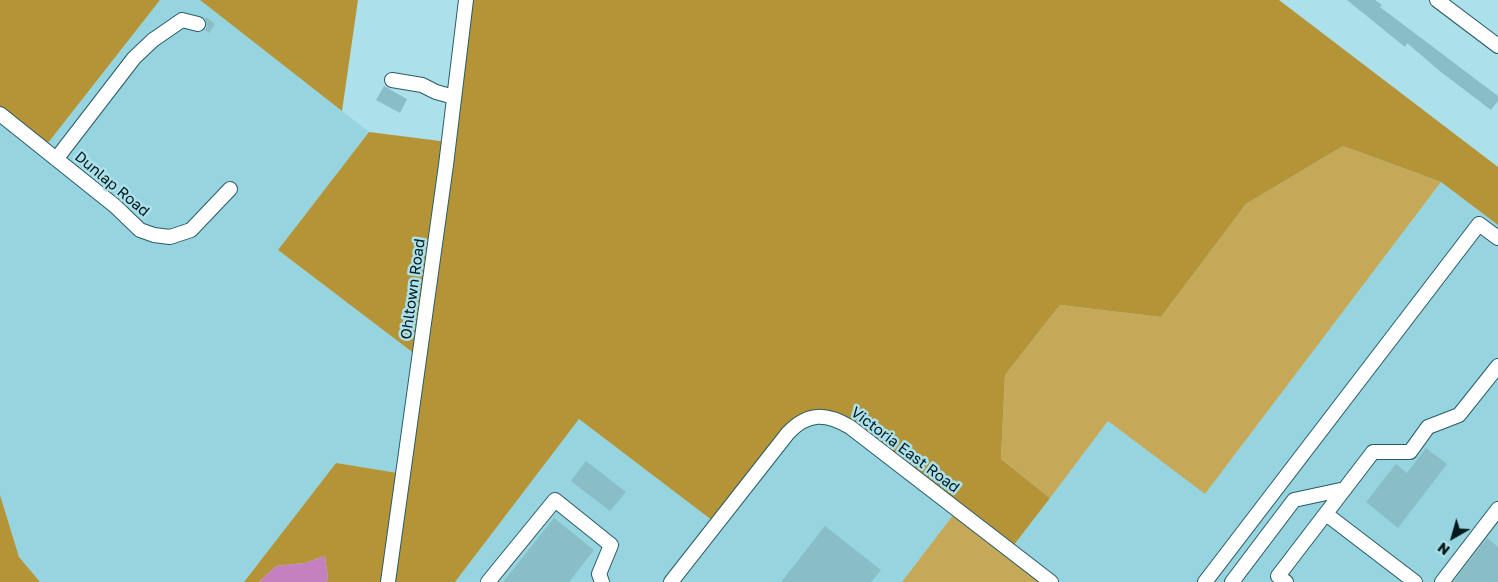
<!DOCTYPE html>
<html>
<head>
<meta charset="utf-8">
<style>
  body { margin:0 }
  #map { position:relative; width:1498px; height:582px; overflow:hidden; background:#ace0ea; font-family:"Golos Text",sans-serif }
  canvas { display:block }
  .north { position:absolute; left:1428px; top:512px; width:50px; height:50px; -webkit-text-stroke:4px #ace0ea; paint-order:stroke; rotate:218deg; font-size:14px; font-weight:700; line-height:20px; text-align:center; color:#04191c }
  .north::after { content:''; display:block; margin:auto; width:18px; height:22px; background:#04191c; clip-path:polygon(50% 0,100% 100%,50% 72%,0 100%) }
</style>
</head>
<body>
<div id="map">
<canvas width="1498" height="582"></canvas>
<div class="north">N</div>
</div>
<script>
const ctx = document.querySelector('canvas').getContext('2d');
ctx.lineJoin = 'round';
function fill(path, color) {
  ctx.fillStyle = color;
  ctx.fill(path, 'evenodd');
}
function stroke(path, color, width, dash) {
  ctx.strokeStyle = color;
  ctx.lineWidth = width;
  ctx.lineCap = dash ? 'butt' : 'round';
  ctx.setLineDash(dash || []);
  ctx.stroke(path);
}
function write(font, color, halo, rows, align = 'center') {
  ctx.font = font + ' "Golos Text",sans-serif';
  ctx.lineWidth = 5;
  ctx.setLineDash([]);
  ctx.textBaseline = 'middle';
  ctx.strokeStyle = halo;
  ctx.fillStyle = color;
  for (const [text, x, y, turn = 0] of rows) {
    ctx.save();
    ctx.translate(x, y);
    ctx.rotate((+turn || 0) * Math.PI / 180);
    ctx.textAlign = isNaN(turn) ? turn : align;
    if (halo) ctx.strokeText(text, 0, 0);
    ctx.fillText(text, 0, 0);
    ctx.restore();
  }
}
const built = new Path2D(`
  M160,0h40l169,132 -91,118 142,108 -16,116 -68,-11 -92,119h-204l-21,-25 -19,-62v-381l44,34z
  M1441,182l57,43v357h-454l-34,-32 98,-129 97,73z
  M830,417l127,93 -55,72h-447l124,-163 138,105 71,-91z`);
const green = new Path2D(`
  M1343,146l98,36 -236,312 -97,-73 -58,77 -49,-39 4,-84 55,-70 101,12 85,-113z
  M957,510l87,72h-142z`);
const forest = new Path2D(`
  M0,0h160l-116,148 -44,-34z
  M200,0h158l-16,111z
  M466,0h813l219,167v58l-57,-43 -98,-36 -97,58 -85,113 -101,-12 -55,70 -4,84 49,39 -40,52 -172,-130 -37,2 -84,102 -138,-105 -124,163h-129l2,-4 -3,-22 -20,7 -29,3 -17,16h-15l92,-119 68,11 16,-116 -142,-108 91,-118 79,10z
  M0,495l19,62 21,25h-40z`);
const water = new Path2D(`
  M325,556l3,22 -2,4h-67l17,-16 29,-3z`);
const building = new Path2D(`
  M1347,0h28l7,5 -2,2 118,89v5l-7,9 -50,-38 -34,-29 -2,4z
  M206,17l9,7 -6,9 -4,-3 2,-4 -2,-7z
  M384,86l23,13 -7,14 -24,-13z
  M1426,448l21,16 -49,64 -32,-26 30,-38 11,9z
  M586,461l40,31 -16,19 -39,-30z
  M554,518l40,32 -25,32h-66z
  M825,526l56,44 -10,12h-90z
  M1487,538l11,9v35h-45z`);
const minor = new Path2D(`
  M1437,0l61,46
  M392,80l30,5 14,7 18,5
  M0,114l115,92 25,24 14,5 16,2 21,-7 39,-41
  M57,158l77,-100 19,-18 29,-20 16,4
  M1326,514l89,68
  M388,582l58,-417 20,-165
  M488,582l67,-82 56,45 -12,29 3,8
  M671,582l117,-149c20,-21 38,-20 62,-6l201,155
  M1205,582l274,-358 19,14
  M1232,582l62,-82 51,-11
  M1286,582l-8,-6 95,-124h37l18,-25 31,-12 39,-49
  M1442,582l56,-73`);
const streetNames = [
  ["Dunlap Road",112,184,40],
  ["Ohltown Road",413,289,-82],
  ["Victoria East Road",905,450,37]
];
fill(built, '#96d4df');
fill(green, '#c5a959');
fill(forest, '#b49437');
fill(water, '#c581bf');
fill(building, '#8abec7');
stroke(minor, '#295b64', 16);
stroke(minor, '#fff', 14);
write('15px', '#04191c', '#ace0ea', streetNames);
</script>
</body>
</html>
